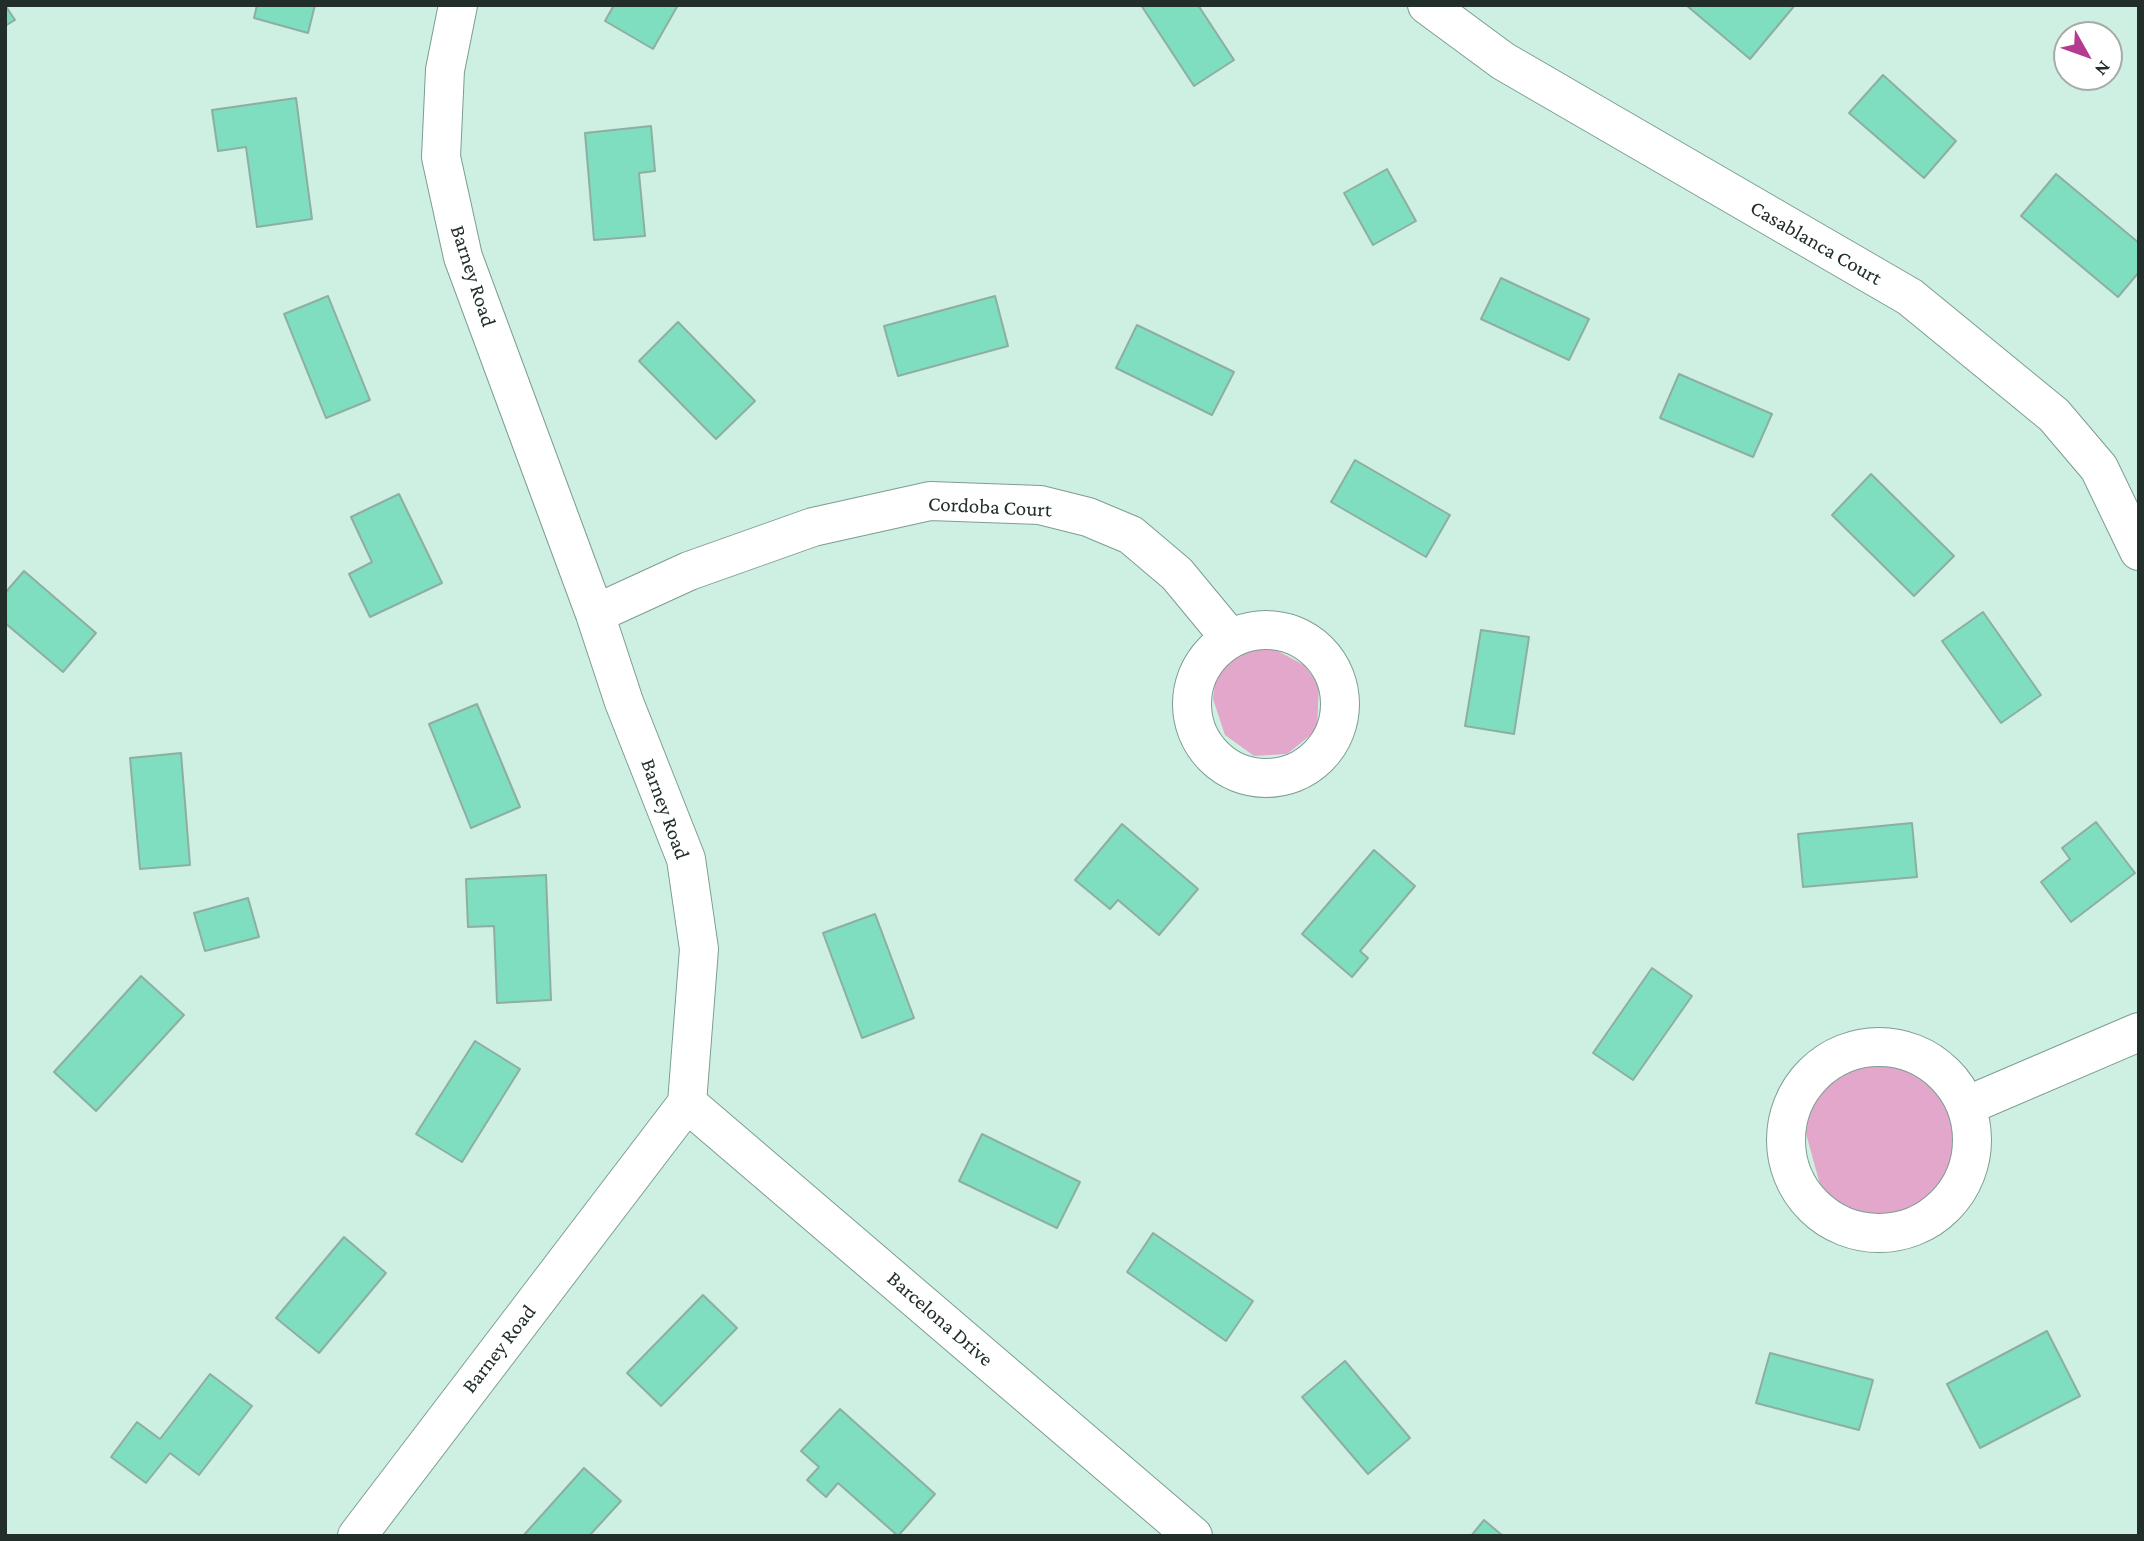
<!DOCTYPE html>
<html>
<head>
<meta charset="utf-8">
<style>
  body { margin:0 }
  #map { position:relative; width:2144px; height:1541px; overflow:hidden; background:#cef0e3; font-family:"Crimson Pro",serif }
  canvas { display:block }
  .frame { position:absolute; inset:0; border:7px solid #212e2a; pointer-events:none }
  .north { position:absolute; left:2053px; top:21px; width:70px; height:70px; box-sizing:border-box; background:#fff; border:2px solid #a6abaa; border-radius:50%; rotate:130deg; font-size:19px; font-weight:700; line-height:28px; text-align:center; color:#212e2a }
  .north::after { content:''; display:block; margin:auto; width:24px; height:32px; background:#b43b8f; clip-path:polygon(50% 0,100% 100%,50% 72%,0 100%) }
</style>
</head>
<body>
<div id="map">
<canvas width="2144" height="1541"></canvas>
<div class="frame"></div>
<div class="north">N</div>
</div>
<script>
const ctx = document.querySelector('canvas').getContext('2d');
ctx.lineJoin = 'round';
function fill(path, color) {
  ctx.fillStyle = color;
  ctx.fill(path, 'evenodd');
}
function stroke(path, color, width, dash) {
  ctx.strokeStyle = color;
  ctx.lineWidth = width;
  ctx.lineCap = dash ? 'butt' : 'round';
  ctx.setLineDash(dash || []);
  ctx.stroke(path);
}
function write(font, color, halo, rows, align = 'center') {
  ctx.font = font + ' "Crimson Pro",serif';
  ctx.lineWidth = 6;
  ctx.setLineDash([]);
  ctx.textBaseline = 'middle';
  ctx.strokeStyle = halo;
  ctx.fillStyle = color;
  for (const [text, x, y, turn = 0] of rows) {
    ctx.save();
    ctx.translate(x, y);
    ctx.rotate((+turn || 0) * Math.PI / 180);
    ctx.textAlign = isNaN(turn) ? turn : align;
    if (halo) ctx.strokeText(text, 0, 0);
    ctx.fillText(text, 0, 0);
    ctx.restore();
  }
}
const green = new Path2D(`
  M1240,645l32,3 32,17 15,20 -2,45 -30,24 -33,2 -29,-21 -12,-36 5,-39z
  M1897,1064l45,20 21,17 2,40 -30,49 -22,22 -32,8 -31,-9 -29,-23 -21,-76 16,-27 31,-16z`);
const building = new Path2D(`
  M5,5l10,15 -10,6z
  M257,5h58l-7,28 -54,-15z
  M614,5h64l-25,44 -48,-28z
  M1141,5h57l36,55 -40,26z
  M1686,5h109l-45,54z
  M1883,75l73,66 -32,37 -75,-65z
  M296,98l16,121 -55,8 -11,-80 -28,4 -6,-41z
  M651,126l4,45 -16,2 6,63 -51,4 -9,-107z
  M1387,169l29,52 -43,24 -29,-52z
  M2056,174l83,69v29l-21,25 -97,-81z
  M1501,278l88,41 -20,41 -88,-41z
  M328,296l42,104 -44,18 -42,-104z
  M995,296l13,50 -110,30 -14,-50z
  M678,322l77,79 -39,38 -77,-78z
  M1137,325l97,47 -22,43 -96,-47z
  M1679,374l93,40 -19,43 -93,-39z
  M1355,460l95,55 -24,42 -95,-55z
  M1871,474l83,82 -40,40 -82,-81z
  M399,494l43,89 -72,34 -21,-43 23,-12 -21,-45z
  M24,571l72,62 -33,39 -58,-49v-30z
  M1983,612l58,83 -40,28 -59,-82z
  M1481,630l48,7 -15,97 -49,-8z
  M477,704l43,103 -49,21 -42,-104z
  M181,753l9,112 -50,4 -10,-111z
  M2096,822l39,51 -64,49 -30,-40 29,-23 -8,-11z
  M1912,823l5,54 -114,10 -5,-53z
  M1122,824l76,65 -39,46 -41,-35 -8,9 -35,-29z
  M1374,850l41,36 -55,65 8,7 -16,19 -50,-43z
  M546,875l5,125 -54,3 -3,-77 -26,1 -2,-48z
  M248,898l11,39 -54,14 -11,-38z
  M875,914l39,104 -52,20 -39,-105z
  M1652,968l40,28 -59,84 -40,-27z
  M141,976l43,39 -88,96 -42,-39z
  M475,1041l45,28 -58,93 -46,-28z
  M982,1134l98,48 -23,46 -98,-47z
  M1153,1233l100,68 -27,40 -99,-69z
  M344,1237l42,36 -67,80 -43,-35z
  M703,1295l34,33 -76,78 -34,-33z
  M2047,1331l33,65 -100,52 -33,-64z
  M1770,1353l103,27 -14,50 -103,-27z
  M1345,1361l65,77 -42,36 -66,-77z
  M210,1374l42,32 -53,69 -29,-22 -24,30 -35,-26 26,-35 23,17z
  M840,1409l95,85 -37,42 -60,-53 -12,14 -19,-17 12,-13 -18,-16z
  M584,1468l37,33 -32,35h-66z
  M1484,1520l19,16h-32z`);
const street = new Path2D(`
  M1427,5l76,56 407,236 144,118 45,53 40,83
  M595,614l94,-43 124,-44 117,-26 110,4 48,12 43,18 46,39 53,64
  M1192 704a74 74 0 1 1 148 0a74 74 0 1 1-148 0Z
  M1786 1140a93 93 0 1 1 186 0a93 93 0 1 1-186 0Z
  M687,1103l506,433
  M1966,1106l173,-74
  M357,1536l330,-433 12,-154 -13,-90 -62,-157 -29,-88 -132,-357 -22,-100 4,-87 13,-65`);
const streetNames = [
  ["Casablanca Court",1816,243,30],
  ["Barney Road",473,276,72],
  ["Cordoba Court",990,507,3],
  ["Barney Road",665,809,70],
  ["Barcelona Drive",940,1319,41],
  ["Barney Road",499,1349,-52]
];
fill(green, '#e2a7cb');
fill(building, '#7edebf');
stroke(building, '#8eaea2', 2);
stroke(street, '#7d9d91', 40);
stroke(street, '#fff', 38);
write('21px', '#212e2a', '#fff', streetNames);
</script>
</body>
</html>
